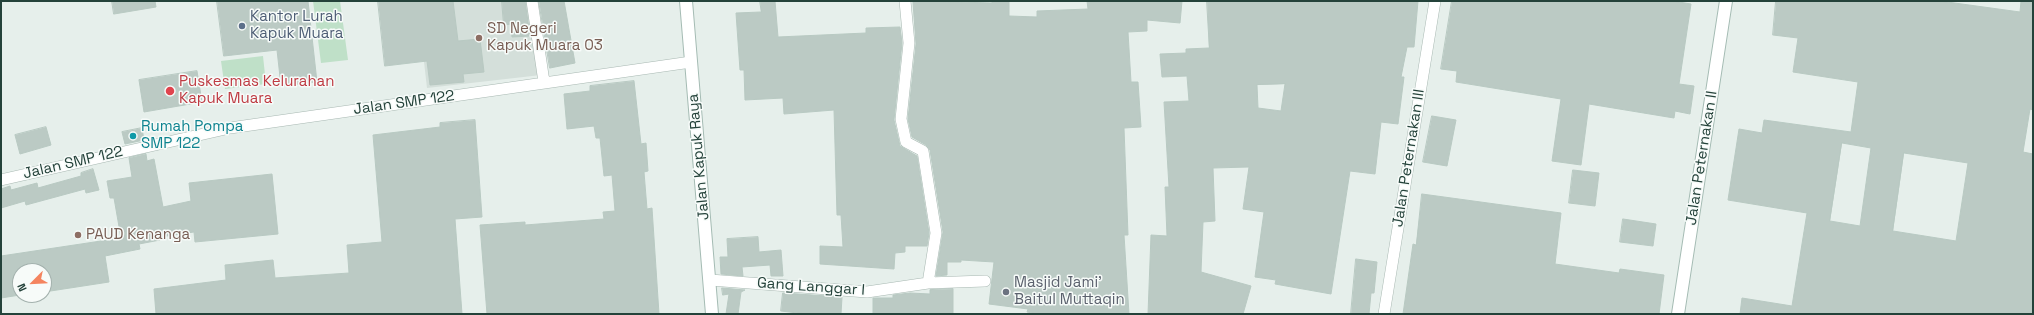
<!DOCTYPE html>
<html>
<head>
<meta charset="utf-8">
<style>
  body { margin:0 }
  #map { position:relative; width:2034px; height:315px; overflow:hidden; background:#e6efeb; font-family:"Space Grotesk",sans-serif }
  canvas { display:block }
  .frame { position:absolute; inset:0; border:2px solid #24423a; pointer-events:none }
  .north { position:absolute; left:12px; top:263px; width:40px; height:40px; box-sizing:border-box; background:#f7fbf9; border:1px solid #a3b1ad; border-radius:50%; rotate:246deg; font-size:11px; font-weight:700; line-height:16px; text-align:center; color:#24423a }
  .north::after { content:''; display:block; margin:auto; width:14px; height:18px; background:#f4845f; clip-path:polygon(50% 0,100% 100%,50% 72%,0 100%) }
</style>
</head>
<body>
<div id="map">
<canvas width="2034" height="315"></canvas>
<div class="frame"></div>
<div class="north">N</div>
</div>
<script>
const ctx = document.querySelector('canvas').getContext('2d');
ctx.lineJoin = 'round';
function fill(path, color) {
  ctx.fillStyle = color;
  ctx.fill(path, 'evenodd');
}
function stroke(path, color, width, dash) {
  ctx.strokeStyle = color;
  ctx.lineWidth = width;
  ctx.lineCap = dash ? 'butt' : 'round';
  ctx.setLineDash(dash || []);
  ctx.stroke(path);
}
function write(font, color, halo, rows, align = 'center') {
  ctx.font = font + ' "Space Grotesk",sans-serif';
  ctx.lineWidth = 3;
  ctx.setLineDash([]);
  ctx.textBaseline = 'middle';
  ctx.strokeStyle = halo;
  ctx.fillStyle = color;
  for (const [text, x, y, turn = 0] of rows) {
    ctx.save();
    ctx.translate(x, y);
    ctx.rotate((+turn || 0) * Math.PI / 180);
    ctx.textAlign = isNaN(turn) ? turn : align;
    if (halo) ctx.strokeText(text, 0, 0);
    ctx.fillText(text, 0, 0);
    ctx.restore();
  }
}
const built = new Path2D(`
  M417,1h115l9,74 -114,13z`);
const green = new Path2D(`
  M313,1h27l8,59 -27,3z
  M263,56l3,28 -41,5 -4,-28z`);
const building = new Path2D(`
  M112,1h43l1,6 -42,7z
  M217,1h91l9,81 -36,4 -4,-36 -53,6z
  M378,1h75l5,40 22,-2 4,33 -21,2 1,8 -34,3 -3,-24 -42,5z
  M502,1h23l5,35 -18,1 -1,-13 -7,1z
  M539,1h25l11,62 -25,5z
  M760,1h15l3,36 88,-4v-5l34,-1 2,16 -8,77 6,26 17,10 12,77 -2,13h-22v6l-10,1 -1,16 -74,-5v-18l23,1 -2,-32h-4l-3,-105 -50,4 -1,-16 -38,2 -1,-30h-4l-4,-57 25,-1z
  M924,1l68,2v-2h17v15l28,1v-6l51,-2 -1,-8h95l-2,22 -33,-3v11l-19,1 3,50h7l3,45 -17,1 4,107h-4l5,79h-92l-10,-2 1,-3 -39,-5 5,-42 -33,-2v2h-14v13l-11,1 7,-44 -13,-82 -4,-5 -14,-8 -4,-18 8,-75 -3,-42z
  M1207,1h211l-4,46h-7l-6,30h3l-6,47 -17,-2 -6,52 -25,-3 -19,123 -56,-10 1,-4 -21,-3 9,-65 -21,-3 6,-42 -36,1 2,53 -12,1 -2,50 50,14 -8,28h-95l3,-79 16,1 -2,-49h4l-5,-85 25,-1 -2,-25 -25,1 -2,-23 26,-1v-4l23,-1zM1285,84l-4,27 -23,-3 -1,-23z
  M1452,1h221l18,3 -12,80 15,2 -4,28 -15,-3 -1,7 -85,-14 -8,61 -29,-4 9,-62 -105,-17 1,-11 -16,-2z
  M1776,1h164l80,11 1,-11h12v109l-3,-1 -7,43 10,2v160h-293l2,-16 50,8 15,-93 -79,-13 11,-71 23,4 2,-13 87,12 7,-50 -65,-10 5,-34 -25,-3zM1842,143l29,5 -11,78 -30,-5zM1904,153l64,10 -12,78 -63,-10z
  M197,71l5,31 -58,10 -5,-32z
  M634,81l7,63 5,-1 2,28 -4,1 3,37 5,-1 7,106h-172l-7,-89 45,-3v3l79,-6 -1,-7 12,-1 -3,-36 -8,1 -4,-38h-4l-2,-12 -27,3 -3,-35 26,-3v-5z
  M1432,116l24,4 -9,46 -24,-4z
  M475,120l7,97 -27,2 7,95h-306l-2,-25 72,-9 -1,-15 48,-5 2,18 74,-5 -2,-28 35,-3 -9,-107 67,-8v-4z
  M46,127l5,18 -31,9 -5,-19z
  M142,128l2,12 -19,4 -3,-12z
  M146,154l1,7 7,-2 9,48 28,-6 -2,-18 83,-9 6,60 -83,8 -1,-10 -34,5v3l-21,4 1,5 -35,7 4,26 -65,10v-21h-24v24l-19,3v-42l120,-18 -7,-40h-4l-3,-17 25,-4 -3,-19z
  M93,169l6,21 -13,3 -1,-4 -59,16 -1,-4 -24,7v-19l9,-3 1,4 26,-7 1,5 43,-12v-3z
  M1573,170l26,3 -4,33 -26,-3z
  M1422,194l139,19 -6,51 64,9 1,-4 44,6 -5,39h-256l10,-70 3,1z
  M1623,219l33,5 -3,22 -33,-4z
  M758,237l1,15 22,-2 2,26h-12l-1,-11 -28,2 1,9 -22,-2 -1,-17h8l-1,-18z
  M1356,259l21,3 -3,31h-3l-2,21h-18z
  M722,288l23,2 -4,2 -3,22h-12l3,-20 -6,1z
  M953,289v25h-80v-16h20v-3l17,-2 20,1v-4z
  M783,293l59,4 -1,17h-35l-25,-3z`);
const street = new Path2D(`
  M532,1l12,81
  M905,1l4,42 -8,76 5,23 17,9 13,82 -8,50
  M1,180l229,-52 461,-66
  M710,280l157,12 61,-9 57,-2
  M1384,314l51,-313`);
const secondary = new Path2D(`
  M686,1l26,313
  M1678,314l48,-313`);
const markers = [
  [242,26,4,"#5c6f8a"],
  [479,38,4,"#8d6e63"],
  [170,91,5,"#e0444e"],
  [133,136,4,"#0f9aa8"],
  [78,235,4,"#8d6e63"],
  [1006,292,4,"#6b7280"]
];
const serviceNames = [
  ["Kantor Lurah",250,17],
  ["Kapuk Muara",250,34]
];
const educationNames = [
  ["SD Negeri",487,29],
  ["Kapuk Muara 03",487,46],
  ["PAUD Kenanga",86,235]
];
const healthNames = [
  ["Puskesmas Kelurahan",179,82],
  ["Kapuk Muara",179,99]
];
const streetNames = [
  ["Jalan SMP 122",404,103,-8],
  ["Jalan Kapuk Raya",699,157,-95],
  ["Jalan Peternakan III",1409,158,-81],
  ["Jalan Peternakan II",1702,158,-81],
  ["Jalan SMP 122",73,163,-13],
  ["Gang Langgar I",811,287,4]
];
const cultureNames = [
  ["Rumah Pompa",141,127],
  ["SMP 122",141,144]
];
const worshipNames = [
  ["Masjid Jami'",1014,283],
  ["Baitul Muttaqin",1014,300]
];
fill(built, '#d4dfda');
fill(green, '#bfe0c8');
fill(building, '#bbcac4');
stroke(building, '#b8c9c2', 1);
stroke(street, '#a8b8b2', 12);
stroke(secondary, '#a4bbb3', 14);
stroke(street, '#fff', 11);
stroke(secondary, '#fff', 12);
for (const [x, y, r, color] of markers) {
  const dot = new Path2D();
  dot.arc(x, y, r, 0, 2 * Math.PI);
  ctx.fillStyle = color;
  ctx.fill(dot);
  stroke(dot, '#f7fbf9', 1.5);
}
write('15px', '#4e5e75', '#f7fbf9', serviceNames, 'left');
write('15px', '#785e54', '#f7fbf9', educationNames, 'left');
write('15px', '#be3a42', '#f7fbf9', healthNames, 'left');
write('15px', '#24423a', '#f7fbf9', streetNames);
write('15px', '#0d838f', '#f7fbf9', cultureNames, 'left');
write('15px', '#5b616d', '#f7fbf9', worshipNames, 'left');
</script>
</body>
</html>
